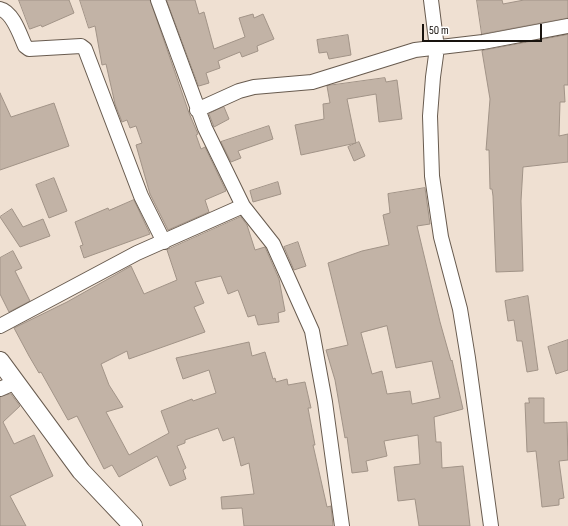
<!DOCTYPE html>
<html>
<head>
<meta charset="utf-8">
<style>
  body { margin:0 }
  #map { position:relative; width:568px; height:526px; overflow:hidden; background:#efe0d2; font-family:"Sofia Sans Condensed",sans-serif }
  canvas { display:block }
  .scale { position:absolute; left:422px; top:24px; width:120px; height:18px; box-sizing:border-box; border:2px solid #18130e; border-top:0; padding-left:5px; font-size:12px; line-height:14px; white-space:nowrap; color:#18130e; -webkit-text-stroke:3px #fff; paint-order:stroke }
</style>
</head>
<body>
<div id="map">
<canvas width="568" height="526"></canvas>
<div class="scale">50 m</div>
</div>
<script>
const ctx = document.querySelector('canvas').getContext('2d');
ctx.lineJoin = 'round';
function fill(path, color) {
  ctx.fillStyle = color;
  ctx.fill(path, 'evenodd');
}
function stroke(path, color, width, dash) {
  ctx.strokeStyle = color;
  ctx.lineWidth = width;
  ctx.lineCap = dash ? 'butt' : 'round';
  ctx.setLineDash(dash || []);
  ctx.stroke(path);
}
const building = new Path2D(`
  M19,0h50l5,13 -32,14 -1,-2 -11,4z
  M80,0h70l39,113 9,21 -2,1 5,14 4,-2 21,44 -21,9 4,12 -41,18 -18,-36 -14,-49 6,-2 -6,-17 -6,2 -3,-8 -5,2 -7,-18 -9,-40 -4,1 -7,-39 -6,2z
  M167,0h28l4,14 5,-2 10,37 31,-12 -6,-19 14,-4 1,4 9,-4 11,25 -17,7 1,5 -16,6 -2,-5 -22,9 2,7 -14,5 3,10 -10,3z
  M477,0h25l1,4 21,-4h44v18l-86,16z
  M348,35l3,20 -22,4 -2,-7 -8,1 -2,-13z
  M568,35v50h-4l1,17h-5l-1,34 9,-2v28l-45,5 -2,34 2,70 -27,1 -3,-76 -1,-7h-2l-1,-39h-3l4,-51 -8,-48z
  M385,78l1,4 11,-2 5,39 -23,3 -3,-28 -29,5 9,44 -55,12 -6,-30 29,-6 -1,-15 7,-1 -3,-17z
  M0,93l11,24 43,-14 15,43 -69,24z
  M224,107l5,12 -15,8 -5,-13z
  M269,126l4,13 -35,12 3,7 -10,4 -10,-20z
  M359,142l6,14 -11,5 -6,-14z
  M54,178l13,33 -18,7 -13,-33z
  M278,182l3,12 -28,8 -3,-11z
  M425,188l5,36 -13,2 23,96 11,39 1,-1 11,49 -29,8 2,25h5l1,26 21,-2 7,60h-51l-4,-27 -17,2 -4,-34 26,-3 -2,-29 -34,6 3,15 -21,5 2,10 -16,2 -5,-36 -2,1 -10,-58 -9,-30 22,-5 -20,-82 34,-12 27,-6 -6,-30 7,-2 -2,-19zM387,326l9,42 36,-7 8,37 -28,6 -2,-13 -23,3 -5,-23 -10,3 -11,-41z
  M134,200l16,34 -66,24 -4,-12 3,-1 -8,-23 33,-14 1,2z
  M12,209l11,18 20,-8 7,17 -30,11 -20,-30z
  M241,217l6,8 8,25 10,-3 14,32 6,32 -7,2 1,9 -21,3 -3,-10 -7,2 -10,-27 -10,4 -7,-18 -26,6 9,21 -10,4 11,25 -76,27 -2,-8 -26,13 8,21 14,22 -17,5 23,43 40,-22 -8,-22 31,-12 1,2 23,-8 -7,-23 -26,9 -7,-21 73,-16 3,14 13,-4 8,27 2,-1 1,4 11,-3 1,6 17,-3 6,26h-3l7,37h-2l14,62 4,-1 2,20h-89l-2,-18 -20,1 -1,-12 33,-3 -5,-31 -8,3 -7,-29 -11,4 -5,-13 -33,12v3l-8,3 9,22 -3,2 3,9 -16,7 -13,-30 -38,21 -7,-12 -8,4 -27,-53 -9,4 -27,-48 -2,1 -10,-17 -15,-28 53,-26 64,-36 13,28 33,-14 -10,-30z
  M298,242l8,24 -12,4 -10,-23z
  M13,251l9,17 -7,3 15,30 -21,11 -9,-18v-36z
  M528,296l10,74 -11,2 -5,-31h-5l-3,-21 -6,1 -3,-20z
  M568,340v30l-12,4 -8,-27z
  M11,394l9,12 -17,16 11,22 20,-9 19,41 -43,20 16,30h-26v-129z
  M529,398h15v25l23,-1 1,38 -9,1 5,37 -5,1v6l-17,2 -6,-56 -9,1 -2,-49h4z`);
const minor = new Path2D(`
  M158,0l47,128 38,78 30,38 39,87 13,71 17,124
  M431,0l6,48 -4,29 -3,39 2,60 9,61 19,72 8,49 23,168
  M0,9c13,3 20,26 25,37l4,3 52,-3 4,3 56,147 23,46
  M197,110l42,-19 15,-4 58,-5 103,-32 68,-8 85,-16
  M0,326l137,-73 106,-47
  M0,389l16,-7`);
const tertiary = new Path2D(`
  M0,361l81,110 52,55`);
fill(building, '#c2b3a6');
stroke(building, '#a19387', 1);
stroke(minor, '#685b4f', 16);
stroke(tertiary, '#685b4f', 20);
stroke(minor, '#fff', 14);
stroke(tertiary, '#fff', 18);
</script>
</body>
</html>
